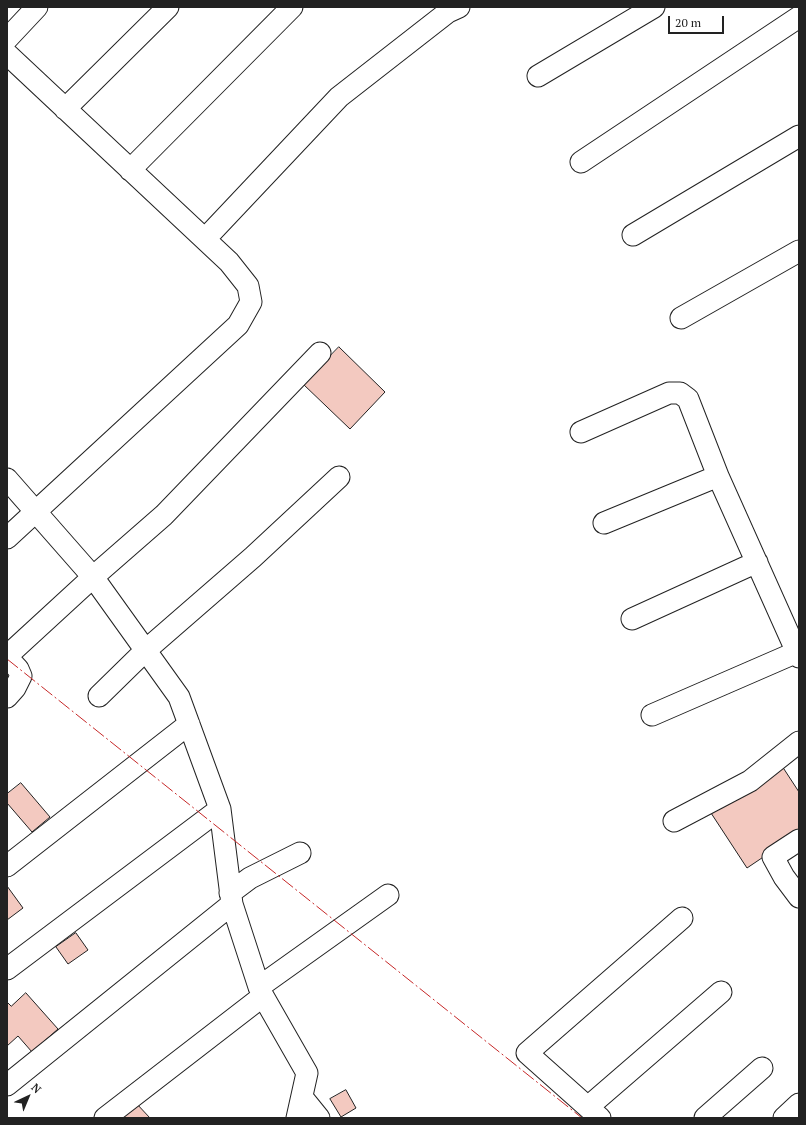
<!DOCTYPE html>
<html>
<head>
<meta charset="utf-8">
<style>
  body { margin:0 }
  #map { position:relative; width:806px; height:1125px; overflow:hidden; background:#fff; font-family:"PT Serif",serif }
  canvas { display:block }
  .frame { position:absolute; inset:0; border:8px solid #222; pointer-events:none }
  .north { position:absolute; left:8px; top:1077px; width:40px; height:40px; -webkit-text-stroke:3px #fff; paint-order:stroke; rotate:44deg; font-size:11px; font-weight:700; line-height:16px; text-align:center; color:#222 }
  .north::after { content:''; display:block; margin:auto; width:14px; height:18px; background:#222; clip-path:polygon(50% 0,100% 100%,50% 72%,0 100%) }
  .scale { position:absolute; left:668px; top:16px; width:56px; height:18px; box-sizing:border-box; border:2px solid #222; border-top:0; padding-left:5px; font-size:12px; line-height:14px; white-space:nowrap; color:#222; -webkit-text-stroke:3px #fff; paint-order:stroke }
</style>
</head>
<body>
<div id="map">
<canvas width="806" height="1125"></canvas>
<div class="frame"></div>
<div class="north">N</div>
<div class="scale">20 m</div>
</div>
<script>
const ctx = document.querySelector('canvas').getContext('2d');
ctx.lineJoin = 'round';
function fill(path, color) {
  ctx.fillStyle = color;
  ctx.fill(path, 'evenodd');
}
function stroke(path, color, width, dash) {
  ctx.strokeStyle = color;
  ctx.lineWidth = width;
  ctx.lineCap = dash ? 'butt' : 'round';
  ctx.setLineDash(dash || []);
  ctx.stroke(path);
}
const building = new Path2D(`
  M339,347l46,45 -35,37 -47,-45z
  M782,766l17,26v41l-52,35 -36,-55z
  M21,783l29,34 -18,15 -25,-29v-9z
  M7,886l16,22 -16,12z
  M76,933l12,17 -20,14 -12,-17z
  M26,993l32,36 -26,23 -14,-16 -11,10v-44l4,4z
  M346,1090l10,18 -15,9 -11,-18z
  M136,1103l14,15h-30z`);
const minor = new Path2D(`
  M7,39l30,-32
  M7,54l222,208 19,24 3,16 -13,23 -231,213
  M538,76l116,-69
  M65,109l103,-102
  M581,162l218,-145
  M130,170l162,-163
  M633,235l166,-99
  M205,239l134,-142 109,-85 11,-5
  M681,318l118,-67
  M581,432l88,-39h11l8,6 30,77 81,181
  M7,479l86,98 86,120 41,112 12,95 27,83 4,9 44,77 -10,45
  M604,523l114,-47
  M632,619l125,-57
  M7,656l86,-79 71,-62 156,-162
  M7,657l11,12 3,7 -6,12 -8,9
  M99,696l47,-46 107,-93 86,-80
  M652,715l145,-63
  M674,821l76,-40 49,-39
  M799,840l-26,17 11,20 15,20
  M7,866l182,-142
  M230,893l20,-15 50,-25
  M7,969l213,-160
  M259,987l129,-92
  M7,1085l225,-181
  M302,1097l17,21
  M588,1107l133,-115
  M105,1118l158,-122
  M600,1118l-73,-65 155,-135
  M705,1118l57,-50
  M784,1118l15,-14`);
const power = new Path2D(`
  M7,659l575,459`);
fill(building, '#f3c9c0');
stroke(building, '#222', 1);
stroke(minor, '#222', 23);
stroke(minor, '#fff', 21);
stroke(power, '#c62828', 1, [14, 3, 2, 3]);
</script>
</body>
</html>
